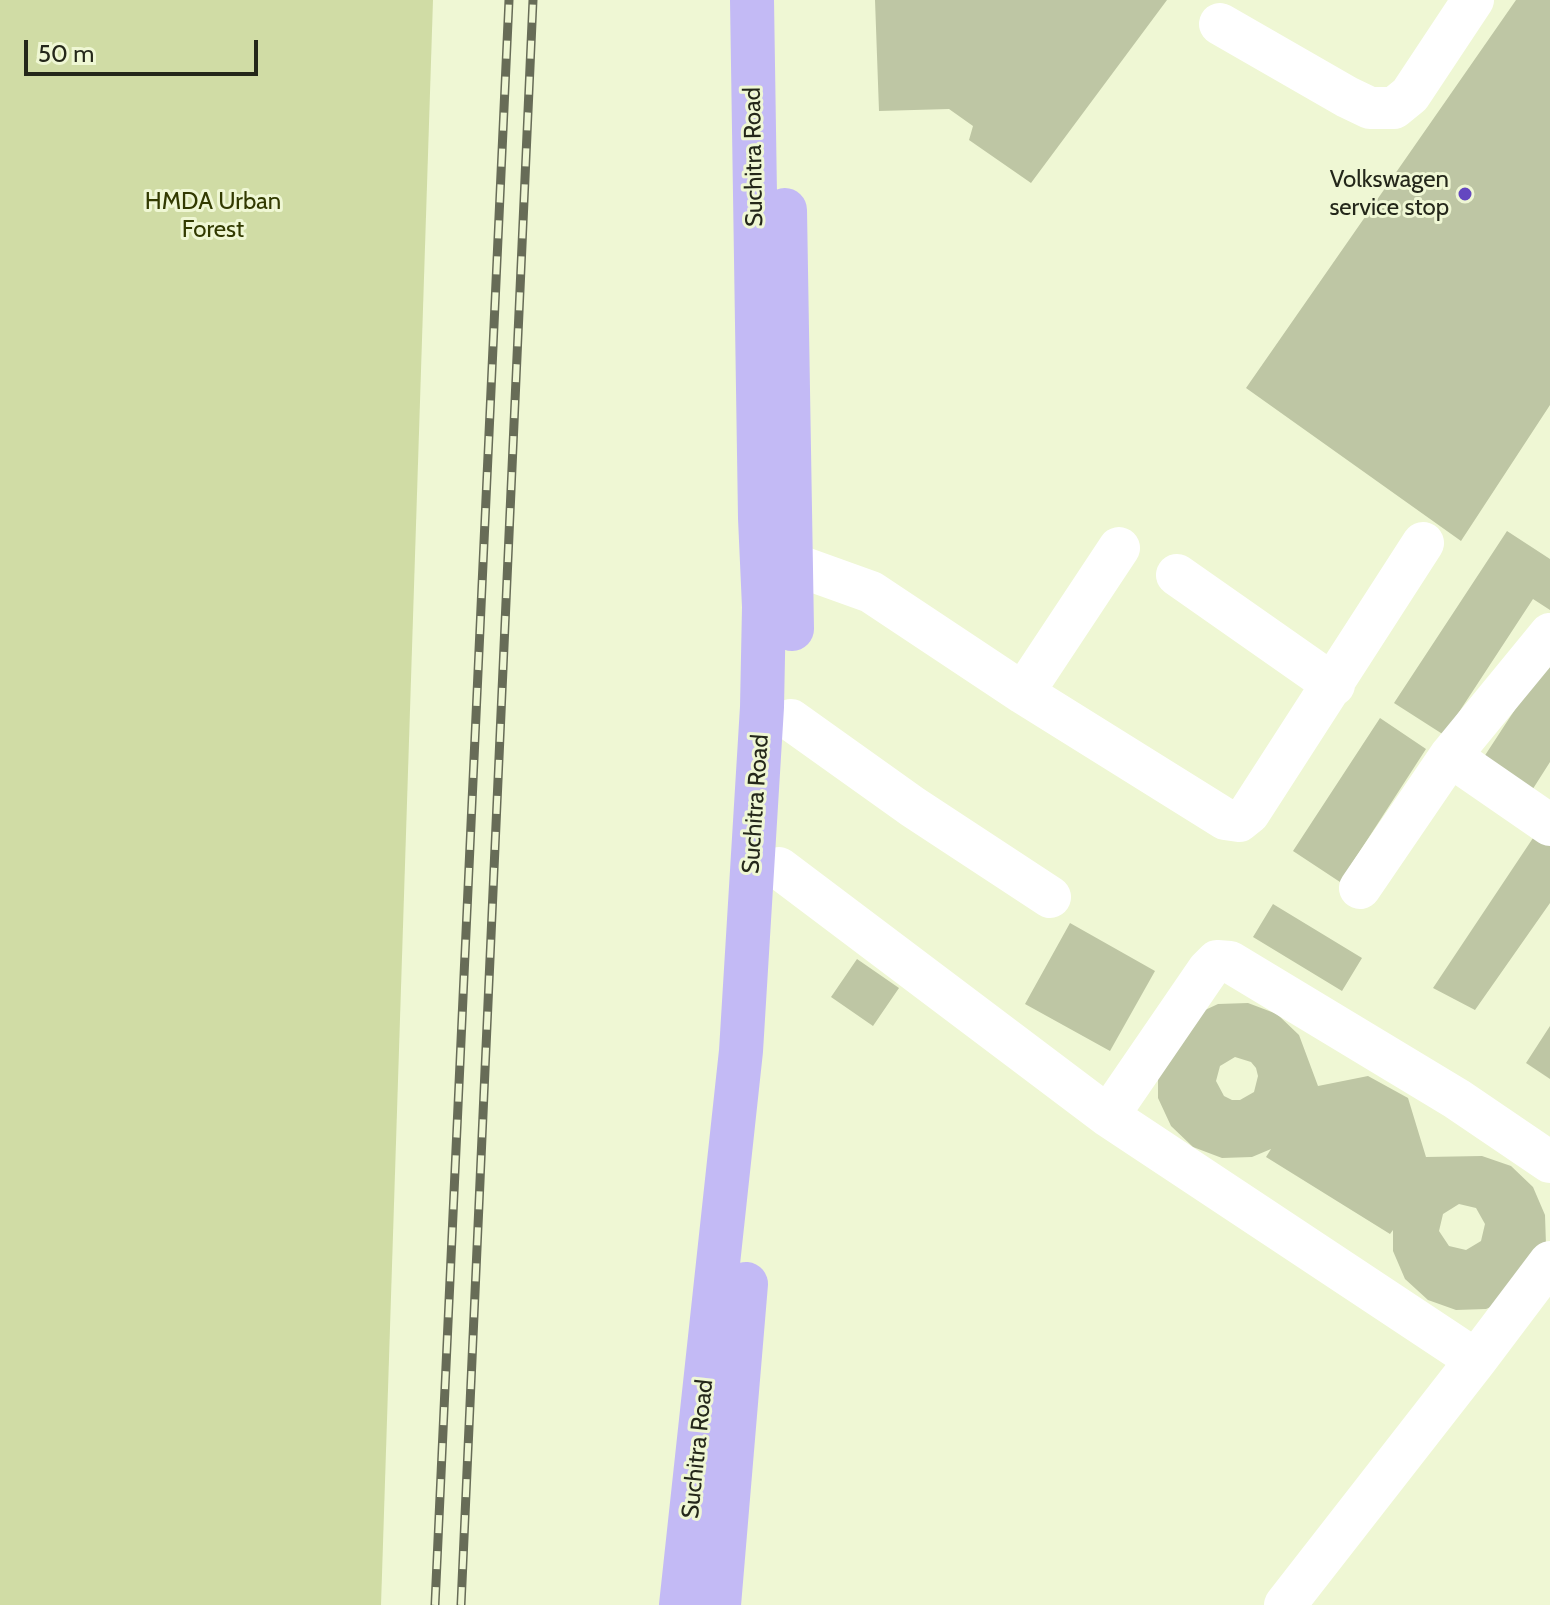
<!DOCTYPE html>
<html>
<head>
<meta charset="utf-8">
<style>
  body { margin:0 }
  #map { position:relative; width:1550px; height:1605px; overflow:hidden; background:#eff7d4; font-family:Cabin,sans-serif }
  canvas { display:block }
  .scale { position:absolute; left:24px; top:40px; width:234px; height:36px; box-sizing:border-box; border:4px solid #24271a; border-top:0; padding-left:10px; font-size:24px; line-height:28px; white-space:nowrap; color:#24271a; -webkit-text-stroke:6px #eff7d4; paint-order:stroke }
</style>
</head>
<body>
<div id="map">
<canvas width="1550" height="1605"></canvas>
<div class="scale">50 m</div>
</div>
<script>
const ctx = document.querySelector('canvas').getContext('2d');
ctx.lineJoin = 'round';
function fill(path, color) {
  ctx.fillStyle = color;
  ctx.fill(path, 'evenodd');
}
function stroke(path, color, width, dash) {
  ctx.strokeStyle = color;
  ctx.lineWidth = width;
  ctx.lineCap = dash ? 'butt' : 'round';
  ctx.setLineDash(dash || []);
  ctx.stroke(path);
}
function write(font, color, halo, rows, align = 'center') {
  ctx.font = font + ' Cabin,sans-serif';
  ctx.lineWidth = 6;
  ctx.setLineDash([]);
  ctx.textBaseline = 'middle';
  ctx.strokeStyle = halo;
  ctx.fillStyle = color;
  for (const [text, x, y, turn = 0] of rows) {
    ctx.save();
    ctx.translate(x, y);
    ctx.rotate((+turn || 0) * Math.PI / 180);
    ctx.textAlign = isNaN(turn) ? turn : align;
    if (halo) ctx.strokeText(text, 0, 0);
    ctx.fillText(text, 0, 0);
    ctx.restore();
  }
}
const green = new Path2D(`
  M0,0h433l-52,1605h-381z`);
const building = new Path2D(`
  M875,0h292l-136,183 -62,-43 4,-14 -24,-17 -70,2z
  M1516,0h34v405l-89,136 -215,-153z
  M1507,531l43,28v51l-17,-11 -89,136 -50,-32z
  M1550,656v106l-21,33 -49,-32z
  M1380,718l46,31 -86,133 -47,-31z
  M1537,832l13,9v62l-75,107 -42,-22z
  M1273,904l89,54 -20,33 -89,-54z
  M1070,923l85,48 -45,80 -85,-47z
  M857,959l42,29 -26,38 -42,-29z
  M1248,1003l29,11 22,21 19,51 50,-10 40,22 18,59 56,-1 29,10 22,21 12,28 1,30 -32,52 -28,12 -30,1 -28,-10 -23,-21 -12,-28v-21l-3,4 -124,-77 5,-8 -19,8 -30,1 -29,-11 -22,-21 -13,-28v-30l32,-51 28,-13zM1235,1057l16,5 5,6 2,8 -4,16 -14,8h-8l-8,-4 -8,-15 4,-15zM1459,1204l17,4 9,16 -4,17 -15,9 -17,-4 -10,-15 4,-17z
  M1550,1026v53l-24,-16z`);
const minor = new Path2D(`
  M1220,24l127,73 23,11h24l16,-13 63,-95
  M793,564l78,28 152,101 202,126 14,2 10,-8 174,-270
  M1177,575l157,110
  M1023,693l96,-145
  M791,720l122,87 137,90
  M1450,756l100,69
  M779,868l329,248 368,244 -191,245
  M1360,888l90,-132 100,-122
  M1108,1116l100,-146 9,-9 13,1 227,137 93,63
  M1476,1360l74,-98`);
const major = new Path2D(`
  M785,210l7,419
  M681,1605l60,-554 21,-344 2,-100 -4,-89 -8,-518
  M719,1605l27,-321`);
const rail = new Path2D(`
  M435,1605l74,-1605
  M461,1605l72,-1605`);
const markers = [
  [1465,194,8,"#6447c0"]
];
const streetNames = [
  ["Suchitra Road",754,157,-91],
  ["Suchitra Road",756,804,-86],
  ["Suchitra Road",698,1449,-84]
];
const poiNames = [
  ["Volkswagen",1449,180],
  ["service stop",1449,208]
];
const parkNames = [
  ["HMDA Urban",213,202],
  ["Forest",213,230]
];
fill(green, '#d0dca5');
fill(building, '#bec6a4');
stroke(minor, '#fff', 42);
stroke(major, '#c3baf5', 44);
stroke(rail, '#676c57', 9);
stroke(rail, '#eff7d4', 6, [18]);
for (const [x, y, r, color] of markers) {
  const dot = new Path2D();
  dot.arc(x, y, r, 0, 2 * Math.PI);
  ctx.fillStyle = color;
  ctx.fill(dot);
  stroke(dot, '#eff7d4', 3);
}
write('24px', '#24271a', '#eff7d4', streetNames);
write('24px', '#24271a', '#eff7d4', poiNames, 'right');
write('24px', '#323a00', '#eff7d4', parkNames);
</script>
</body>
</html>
